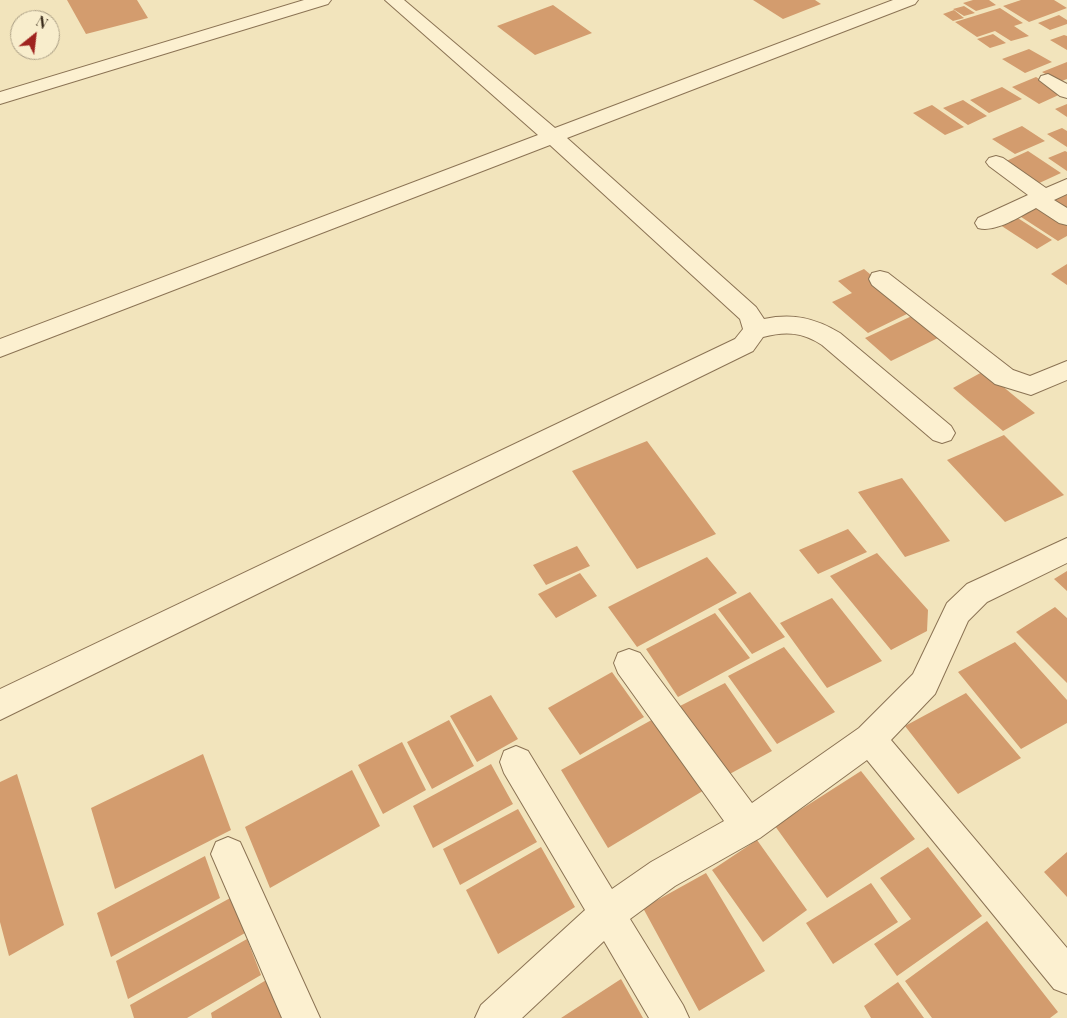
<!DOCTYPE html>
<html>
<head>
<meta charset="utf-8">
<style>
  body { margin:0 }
  #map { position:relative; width:1067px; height:1018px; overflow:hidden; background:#f2e4bc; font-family:"Playfair Display",serif }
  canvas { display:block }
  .north { position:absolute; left:10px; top:10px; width:50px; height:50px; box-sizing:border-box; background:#f8edcc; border:1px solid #ab9f85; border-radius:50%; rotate:29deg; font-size:14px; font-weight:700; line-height:20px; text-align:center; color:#382a1a }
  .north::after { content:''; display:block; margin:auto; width:18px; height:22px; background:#9f231f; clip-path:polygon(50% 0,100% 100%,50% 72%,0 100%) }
</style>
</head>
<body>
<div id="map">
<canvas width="1067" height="1018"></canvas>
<div class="north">N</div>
</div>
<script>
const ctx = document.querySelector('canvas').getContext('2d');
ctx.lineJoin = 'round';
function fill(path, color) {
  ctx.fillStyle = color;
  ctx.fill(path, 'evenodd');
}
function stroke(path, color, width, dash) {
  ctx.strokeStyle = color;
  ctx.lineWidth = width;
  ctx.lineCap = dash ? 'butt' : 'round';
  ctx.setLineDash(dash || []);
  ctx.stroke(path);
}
const building = new Path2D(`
  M67,0h70l11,18 -62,16z
  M753,0h62l6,4 -38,15z
  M973,0h16l7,5 -20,6 -13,-8z
  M1021,0h33l13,8 -38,14 -26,-16z
  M553,5l39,28 -57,22 -38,-29z
  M964,6l11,7 -11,3 -11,-7z
  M1000,8l23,15 -9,3 15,10 -18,5 -16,-10 -18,6 -22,-15z
  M954,10l10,8 -11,3 -10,-7z
  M1059,15l8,5v4l-17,6 -12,-7z
  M993,34l13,9 -16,5 -13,-9z
  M1064,35l3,1v14l-17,-10z
  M1029,49l23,13 -27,11 -23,-14z
  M1067,62v17l-8,3 -17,-10z
  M1036,77l27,16 -24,11 -27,-17z
  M1002,87l20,12 -33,14 -19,-13z
  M963,100l24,16 -19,9 -25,-17z
  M1067,104v13l-12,-8z
  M932,105l32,22 -19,8 -32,-22z
  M1022,126l23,15 -30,13 -23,-15z
  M1062,128l5,3v16l-20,-13z
  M1028,151l33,22 -26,12 -33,-22z
  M1065,151l2,1v19l-19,-13z
  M1067,187v28l-23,-15z
  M1034,203l33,21v12l-9,5 -43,-28z
  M1010,213l42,27 -15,9 -43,-28z
  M1067,264v21l-16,-11z
  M864,269l49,42 -45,22 -36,-31 20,-9 -14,-12z
  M914,315l26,22 -49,24 -26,-23z
  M984,371l51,42 -32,18 -50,-43z
  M1004,435l60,60 -59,27 -58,-62z
  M647,441l69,93 -79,35 -65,-98z
  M902,478l48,63 -45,16 -47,-65z
  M848,529l19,23 -49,22 -19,-24z
  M577,546l13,20 -44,19 -13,-20z
  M877,553l51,57 -1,21 -36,19 -61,-74z
  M707,557l30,36 -100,54 -29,-40z
  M1067,571v20l-13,-12z
  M580,573l17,23 -41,22 -18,-24z
  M750,592l35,45 -33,17 -34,-45z
  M832,598l50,63 -55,27 -47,-65z
  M1055,607l12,11v65l-51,-51z
  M715,613l35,45 -72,39 -32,-48z
  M1015,642l52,58v23l-46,26 -63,-77z
  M784,647l51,65 -58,32 -49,-68z
  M612,672l32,45 -64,38 -32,-47z
  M725,683l47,68 -46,25 -46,-70z
  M966,693l55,65 -63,36 -53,-68z
  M491,695l27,44 -41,23 -27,-46z
  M657,717l49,72 -98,59 -47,-78z
  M449,720l25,46 -42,23 -25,-47z
  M402,742l24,48 -43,24 -25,-49z
  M203,754l28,76 -116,59 -24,-81z
  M491,764l22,40 -80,44 -20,-42z
  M352,770l28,56 -110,62 -25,-61z
  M861,771l54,68 -88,59 -52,-72z
  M17,774l47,151 -55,31 -9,-34v-140z
  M518,809l19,33 -77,43 -17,-36z
  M757,840l50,70 -44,32 -51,-72z
  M541,847l34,60 -77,47 -32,-64z
  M928,847l54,69 -85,60 -23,-32 37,-25 -31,-41z
  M1067,852v45l-23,-25z
  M205,856l15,42 -109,59 -14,-44z
  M706,873l59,98 -66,40 -56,-103z
  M871,883l27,39 -65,42 -27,-41z
  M232,897l13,36 -117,66 -12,-38z
  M987,921l71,91 -8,6h-118l-27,-37z
  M247,939l14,36 -74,43h-53l-4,-13z
  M273,976l16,42h-77l-1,-5z
  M621,979l22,39h-82z
  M898,982l26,36h-53l-7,-12z`);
const minor = new Path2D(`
  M304,0h27l-3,4 -328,100v-12z
  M385,0h19l151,128 338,-128h25l-3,4 -348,134 189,169 8,12c29,-6 51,-1 76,14l111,93 4,7 -4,7 -9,3 -9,-3 -111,-95c-20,-13 -36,-14 -59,-8l-10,14 -753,369v-31l735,-350 8,-10 -3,-10 -190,-174 -550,212v-18l538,-204z
  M1048,74l19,10v14l-7,-2 -21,-16 2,-4z
  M996,156l7,2 43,30 21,-9v15l-13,6 13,8v17l-8,-2 -23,-15c-16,8 -40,25 -58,20l-3,-5 3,-5 50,-23 -39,-29 -3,-4 3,-4z
  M880,271l8,2 125,97 17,6 37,-15v19l-36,15 -36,-11 -123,-99 -3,-6 3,-6z
  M1067,538v25l-80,39 -19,19 -33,73 -44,46 176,208v46l-13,-5 -187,-229 -107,78 -85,48 -45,33 53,86 6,13h-40l-45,-77 -82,77h-47l6,-13 104,-95 -81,-137 -4,-11 4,-11 12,-5 12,5 84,138 39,-27 73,-41 -106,-148 -4,-10 4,-10 11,-4 11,4 112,150 107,-75 54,-54 34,-71 20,-19z
  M228,837l12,5 80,176h-38l-71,-164 5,-12z`);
fill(building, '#d39c6e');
stroke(minor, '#8b7354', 2);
fill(minor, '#fcf0d0');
</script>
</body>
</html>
